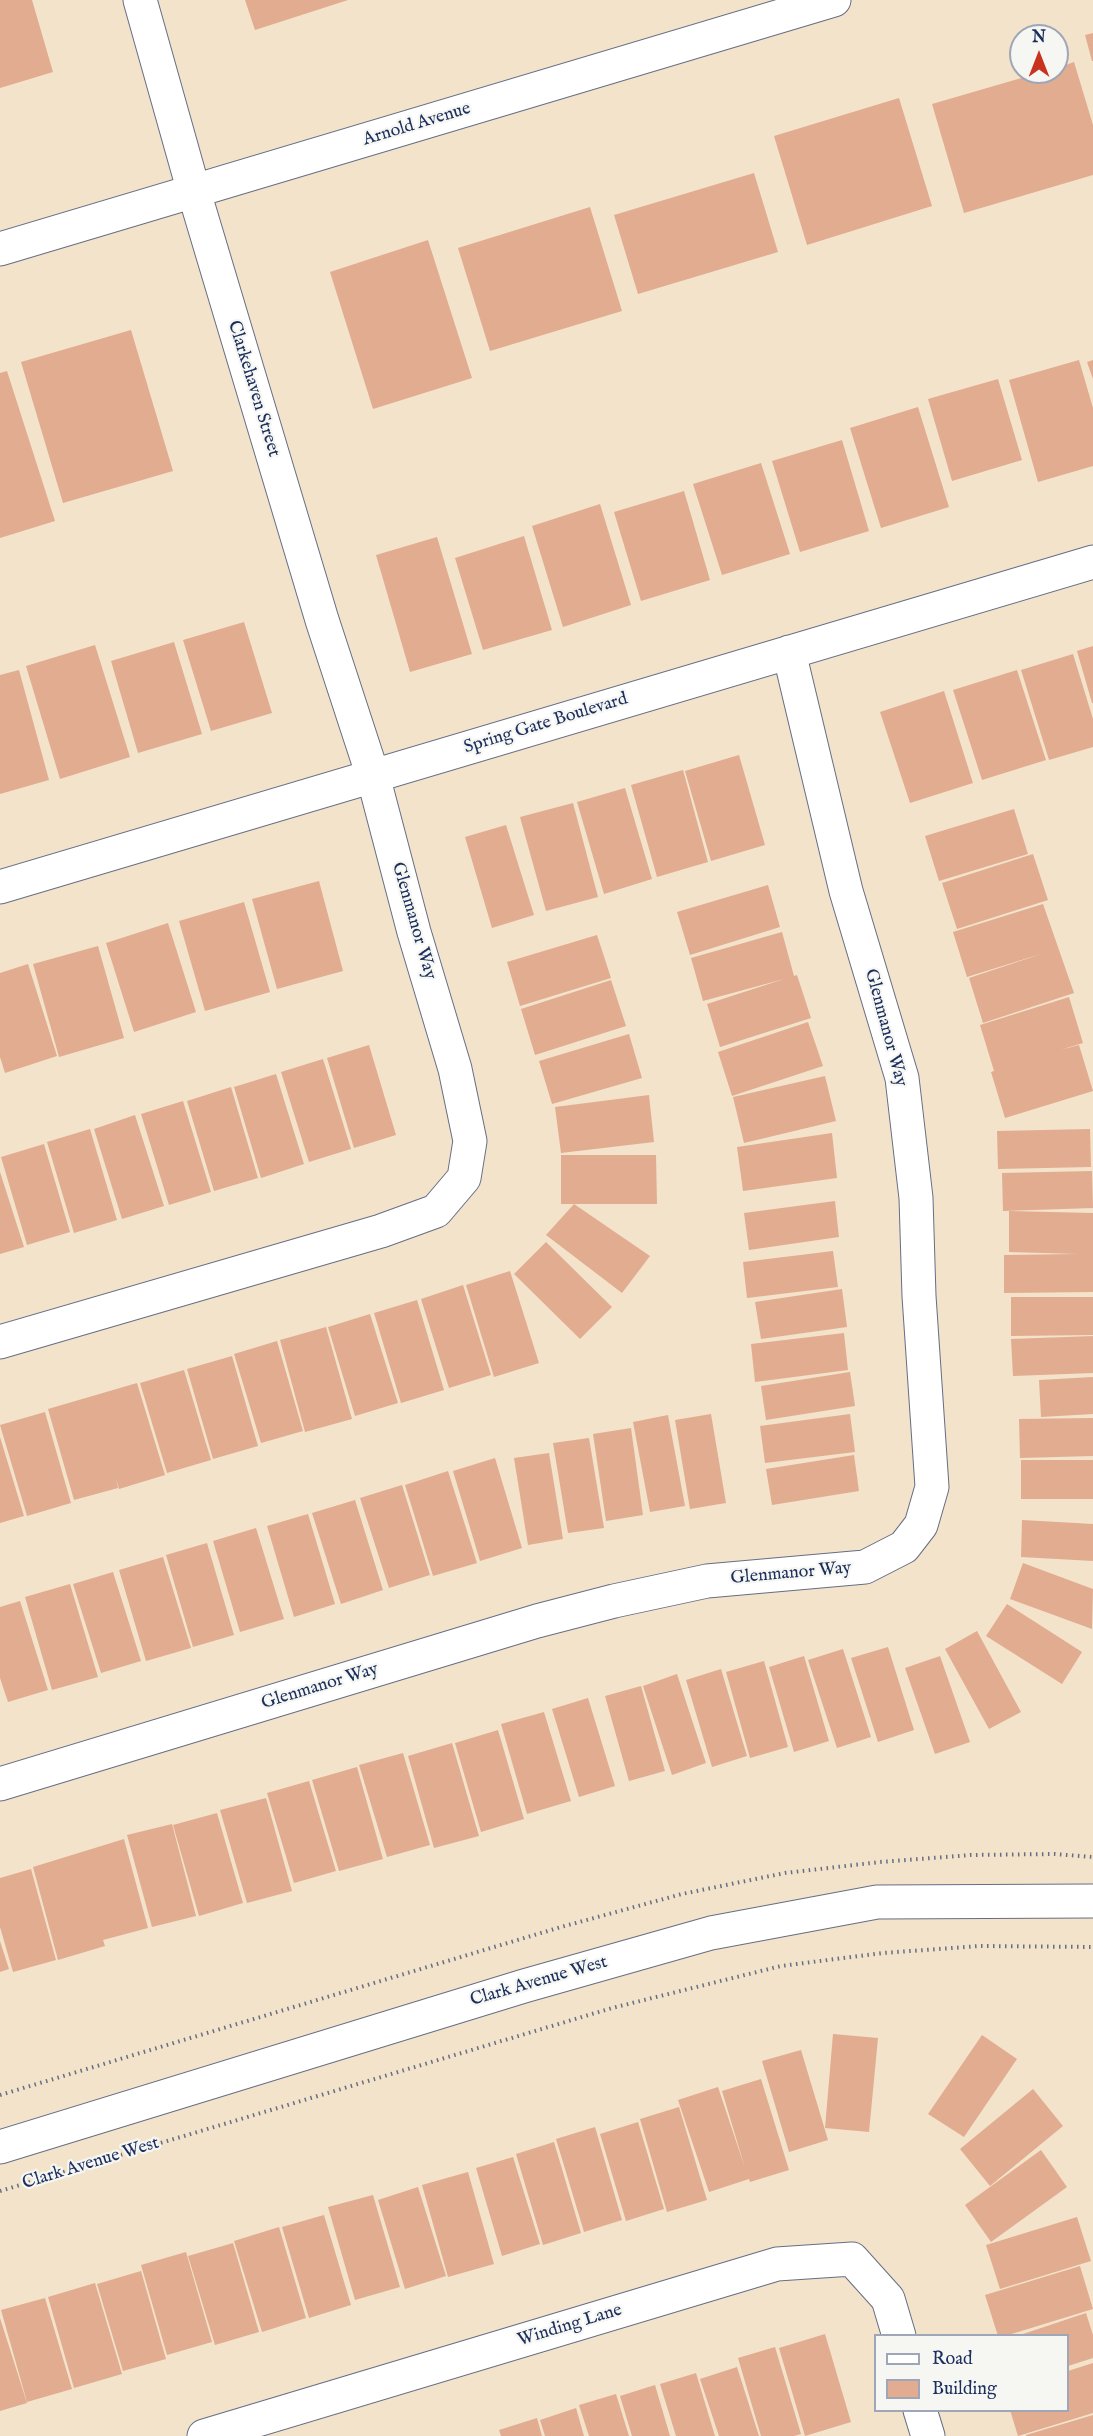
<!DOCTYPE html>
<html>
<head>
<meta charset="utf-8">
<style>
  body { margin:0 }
  #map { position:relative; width:1093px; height:2436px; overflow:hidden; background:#f2e3ca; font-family:"IM FELL English",serif }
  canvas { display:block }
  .legend { position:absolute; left:874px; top:2334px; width:195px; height:78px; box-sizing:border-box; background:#f6f6f2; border:2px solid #9ea6b7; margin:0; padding:8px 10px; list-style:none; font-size:18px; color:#1b2f5e }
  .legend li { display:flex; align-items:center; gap:12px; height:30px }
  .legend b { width:30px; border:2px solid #9ea6b7 }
  .north { position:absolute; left:1009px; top:24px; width:60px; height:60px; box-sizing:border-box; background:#f6f6f2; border:2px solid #9ea6b7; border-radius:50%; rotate:0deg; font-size:16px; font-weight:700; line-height:24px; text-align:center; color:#1b2f5e }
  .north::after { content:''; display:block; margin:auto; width:21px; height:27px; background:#c8321e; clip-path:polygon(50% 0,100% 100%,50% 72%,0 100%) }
</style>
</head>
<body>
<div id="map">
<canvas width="1093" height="2436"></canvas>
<ul class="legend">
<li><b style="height:8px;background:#fff"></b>Road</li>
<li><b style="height:16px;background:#e2ac91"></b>Building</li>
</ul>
<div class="north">N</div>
</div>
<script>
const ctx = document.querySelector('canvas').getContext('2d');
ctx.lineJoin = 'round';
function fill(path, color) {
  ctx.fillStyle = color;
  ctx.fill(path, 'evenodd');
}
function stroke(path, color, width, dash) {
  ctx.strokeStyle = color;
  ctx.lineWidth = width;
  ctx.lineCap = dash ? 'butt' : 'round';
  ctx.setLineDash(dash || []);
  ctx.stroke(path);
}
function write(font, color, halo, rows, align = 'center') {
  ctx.font = font + ' "IM FELL English",serif';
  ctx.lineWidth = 4.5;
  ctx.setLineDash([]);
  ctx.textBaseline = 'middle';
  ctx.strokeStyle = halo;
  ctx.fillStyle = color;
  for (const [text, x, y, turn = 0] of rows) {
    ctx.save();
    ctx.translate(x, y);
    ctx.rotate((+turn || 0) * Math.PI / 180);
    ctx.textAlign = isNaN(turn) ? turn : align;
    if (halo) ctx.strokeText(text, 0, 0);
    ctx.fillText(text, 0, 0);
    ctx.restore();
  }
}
const building = new Path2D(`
  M0,0h32l21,72 -53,16z
  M245,0h103l-93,30z
  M1093,33v28h-1l-7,-26z
  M1074,62l19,63v50l-129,38 -32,-109 110,-32h15v-4z
  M899,98l33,108 -125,39 -33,-109z
  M754,173l24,79 -140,42 -24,-79z
  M590,207l32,104 -132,40 -32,-103z
  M428,240l44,138 -99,31 -43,-137z
  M131,330l42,141 -110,32 -42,-141z
  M1079,360l14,48v58l-55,16 -29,-102z
  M1093,360v19l-6,-17z
  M7,371l48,150 -55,17v-165z
  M998,379l24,81 -70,21 -24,-82z
  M918,407l31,100 -68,21 -31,-100z
  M842,440l27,91 -69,21 -28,-91z
  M761,463l29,91 -68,21 -29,-91z
  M684,491l26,89 -69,21 -27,-89z
  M600,504l31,101 -68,22 -31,-101z
  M524,536l28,94 -69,20 -28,-92z
  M437,537l35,117 -62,18 -34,-117z
  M244,622l28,91 -61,18 -28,-91z
  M174,642l28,92 -64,19 -27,-92z
  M95,645l35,112 -70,22 -34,-113z
  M1093,646v57h-1l-15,-52z
  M1073,654l20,65v28l-44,13 -28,-90z
  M19,670l30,110 -49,14v-119z
  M1017,670l29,90 -64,20 -29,-90z
  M944,691l29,92 -63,20 -30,-91z
  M739,755l26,90 -54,16 -26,-90z
  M683,770l25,92 -51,15 -26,-92z
  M625,788l27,91 -48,15 -27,-92z
  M573,803l25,94 -52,14 -26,-94z
  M1014,809l14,45 -89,27 -14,-45z
  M506,825l28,90 -42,13 -27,-91z
  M1033,854l15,46 -91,29 -15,-46z
  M319,881l24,90 -66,18 -25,-90z
  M768,885l12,42 -90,28 -13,-43z
  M244,902l26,90 -65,19 -26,-90z
  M1043,904l31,89 -91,30 -14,-45 75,-25 -77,24 -14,-45z
  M168,923l28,89 -62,20 -28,-89z
  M782,932l12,44 3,-1 14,43 -91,29 -13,-43 77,-25 -81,22 -12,-43z
  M597,935l14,43 -91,28 -13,-44z
  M98,946l26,92 -65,19 -26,-93z
  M28,964l29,92 -52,17 -5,-16v-84z
  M611,980l15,46 -91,29 -14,-46z
  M1069,997l14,46 -23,7 19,-5 14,46 -88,27 -14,-46 3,-1 -14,-46z
  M808,1022l15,44 -91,30 -14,-44z
  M629,1034l13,44 -90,26 -13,-43z
  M369,1045l27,90 -42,13 -27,-90z
  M323,1059l28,90 -42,13 -28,-90z
  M276,1074l28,90 -43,14 -27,-91z
  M825,1076l11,45 -92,22 -11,-46z
  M231,1087l27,91 -44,13 -27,-90z
  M649,1095l5,47 -93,11 -6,-46z
  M183,1101l28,91 -42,13 -28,-91z
  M135,1115l29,91 -42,13 -28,-90z
  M90,1129l27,91 -43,13 -27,-91z
  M1090,1129l1,38 -93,2 -1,-38z
  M832,1133l5,45 -94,13 -6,-44z
  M44,1144l26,88 -43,13 -26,-88z
  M561,1155h95l1,49h-96z
  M1092,1171l1,37 -90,3 -1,-38z
  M0,1172l24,75 -24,7z
  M835,1201l4,36 -90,13 -5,-37z
  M574,1204l76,52 -28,37 -76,-58z
  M1009,1211l84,2v79l-89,1v-38l73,-1 -68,-2z
  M546,1242l66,65 -32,32 -66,-65z
  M833,1251l5,36 -91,11 -4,-36z
  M510,1271l29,92 -45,14 -28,-92z
  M463,1285l28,90 -42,13 -28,-89z
  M842,1289l5,38 -86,12 -6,-37z
  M1011,1297h82v38l-82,1z
  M417,1300l27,90 -43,13 -27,-90z
  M370,1314l28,89 -43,13 -27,-89z
  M326,1327l26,92 -47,13 -25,-92z
  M844,1333l4,37 -93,12 -4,-38z
  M1093,1336v37l-80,3 -2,-37z
  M277,1341l26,90 -42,12 -27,-89z
  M232,1356l26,90 -45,13 -26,-90z
  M184,1370l27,90 -44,13 -27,-90z
  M850,1372l5,34 -89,14 -5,-34z
  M1093,1377v37l-52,3 -2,-37z
  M137,1383l28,92 -46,14 -3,-10 2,9 -44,12 -26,-91z
  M45,1412l26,91 -44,13 -27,-91z
  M711,1414l15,89 -36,6 -15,-89z
  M850,1414l5,38 -90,11 -5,-37z
  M668,1415l17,91 -35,6 -17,-90z
  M1093,1418v38l-73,2 -1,-39z
  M631,1428l12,87 -37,6 -13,-87z
  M0,1437l24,79 -24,7z
  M589,1438l15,90 -36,5 -15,-90z
  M549,1453l14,86 -35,6 -14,-87z
  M854,1455l5,36 -87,14 -6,-36z
  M495,1458l27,90 -42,13 -27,-90z
  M1021,1460h72v39h-72z
  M448,1471l29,92 -44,13 -28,-91z
  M402,1485l28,90 -41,13 -29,-90z
  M355,1500l28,90 -42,14 -29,-91z
  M308,1514l27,90 -41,13 -27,-91z
  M1022,1520l71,4v37l-72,-4z
  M256,1528l28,91 -44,13 -27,-91z
  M207,1543l27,92 -41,12 -27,-92z
  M163,1557l28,91 -45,13 -27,-91z
  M1023,1563l70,26 -1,40 -82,-30z
  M113,1572l28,89 -40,12 -28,-89z
  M70,1584l28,93 -46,13 -27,-93z
  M20,1601l28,89 -40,12 -8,-24v-71z
  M1007,1604l75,48 -20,32 -76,-48z
  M977,1631l44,81 -32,17 -44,-80z
  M888,1647l26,83 -36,12 -27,-84z
  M843,1649l28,88 -34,11 -29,-88z
  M804,1656l25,85 -35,11 -25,-85z
  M940,1656l30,86 -35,12 -30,-86z
  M764,1661l24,86 -38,11 -24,-86z
  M721,1669l26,87 -35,11 -26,-87z
  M677,1674l29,89 -34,12 -29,-89z
  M641,1686l24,85 -36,10 -24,-85z
  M588,1698l27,88 -36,11 -27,-88z
  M544,1712l27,89 -44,13 -26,-90z
  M498,1730l26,89 -43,13 -26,-89z
  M452,1743l27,93 -45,12 -26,-92z
  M403,1753l27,92 -43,12 -28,-92z
  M357,1767l26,92 -44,12 -27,-91z
  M309,1781l27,90 -42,12 -27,-90z
  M266,1798l26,93 -45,12 -27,-93z
  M217,1813l26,90 -44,13 -26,-91z
  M172,1824l24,92 -44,11 -25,-92z
  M124,1839l24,89 -45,12 2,6 -47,14 -25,-93z
  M31,1869l25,91 -43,12 -13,-45v-49z
  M0,1941l9,28 -9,3z
  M833,2034l45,4 -9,94 -44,-4z
  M982,2035l35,24 -53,78 -36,-23z
  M801,2050l27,90 -39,12 -27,-91z
  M761,2079l28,91 -39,12 -1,-3 -40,13 -31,-92 40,-13 27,81 -23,-77z
  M1033,2089l30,37 -73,60 -30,-37z
  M679,2107l28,93 -40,12 -27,-93z
  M638,2122l26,87 -38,12 -26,-87z
  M595,2127l27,93 -38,12 -28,-93z
  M554,2142l27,91 -38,12 -27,-91z
  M1041,2150l26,37 -76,55 -26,-37z
  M513,2157l27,87 -38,12 -26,-88z
  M468,2172l26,92 -46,13 -26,-92z
  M418,2187l28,89 -41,13 -27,-89z
  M373,2195l27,92 -45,13 -27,-93z
  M324,2215l27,90 -42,13 -27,-91z
  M1077,2217l14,44 -91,28 -14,-44z
  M279,2227l27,91 -44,14 -28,-91z
  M233,2243l26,89 -44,13 -27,-89z
  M186,2252l26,90 -45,13 -26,-90z
  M1080,2266l13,43 -88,27h-7l-13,-41z
  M141,2271l25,88 -43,12 -26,-87z
  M95,2283l27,91 -48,14 -26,-91z
  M45,2298l27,91 -45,13 -26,-92z
  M1086,2313l7,22v23l-25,8v-30h-51z
  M0,2318l27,85 -27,8z
  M825,2334l26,88 -46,14 -26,-88z
  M775,2347l26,87 -7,2h-33l-23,-78z
  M1093,2363v50l-75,23 -8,-26h58v-39z
  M737,2367l22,69h-40l-19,-57z
  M696,2373l19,63h-39l-16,-52z
  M655,2385l15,51h-38l-12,-40z
  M616,2394l13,42h-40l-10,-31z
  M576,2408l8,28h-39l-5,-16z
  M1093,2415v21h-67v-1z
  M537,2418l5,18h-41l-2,-6z`);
const path = new Path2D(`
  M0,2095l561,-168 121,-33 103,-21 95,-11 91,-7 83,-1 39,3
  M0,2191l612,-183 169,-42 102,-13 97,-7 113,1`);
const minor = new Path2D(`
  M0,249l834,-249
  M0,887l1093,-325
  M0,1342l381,-111 55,-20 28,-33 6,-37 -15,-72 -41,-137 -41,-156 -51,-156 -128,-428 -54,-192
  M0,1784l537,-163 77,-20 93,-20 158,-14 39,-20 17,-22 11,-38 -13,-191 -3,-98 -14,-120 -56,-187 -57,-239
  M0,2147l524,-161 187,-53 166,-31 216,-1
  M920,2410l8,26
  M204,2436l573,-172 75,-5 36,40 11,37`);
const streetNames = [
  ["Arnold Avenue",417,125,-17],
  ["Clarkehaven Street",253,389,73],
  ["Spring Gate Boulevard",546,724,-17],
  ["Glenmanor Way",413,921,74],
  ["Glenmanor Way",885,1028,75],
  ["Glenmanor Way",791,1574,-5],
  ["Glenmanor Way",320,1687,-17],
  ["Clark Avenue West",539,1982,-16],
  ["Clark Avenue West",91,2164,-17],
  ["Winding Lane",570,2326,-17]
];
fill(building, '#e2ac91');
stroke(minor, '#666e84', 35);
stroke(path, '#666e84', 4, [1.5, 4.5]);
stroke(minor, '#fff', 33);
write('18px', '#1b2f5e', '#f6f6f2', streetNames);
</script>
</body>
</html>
